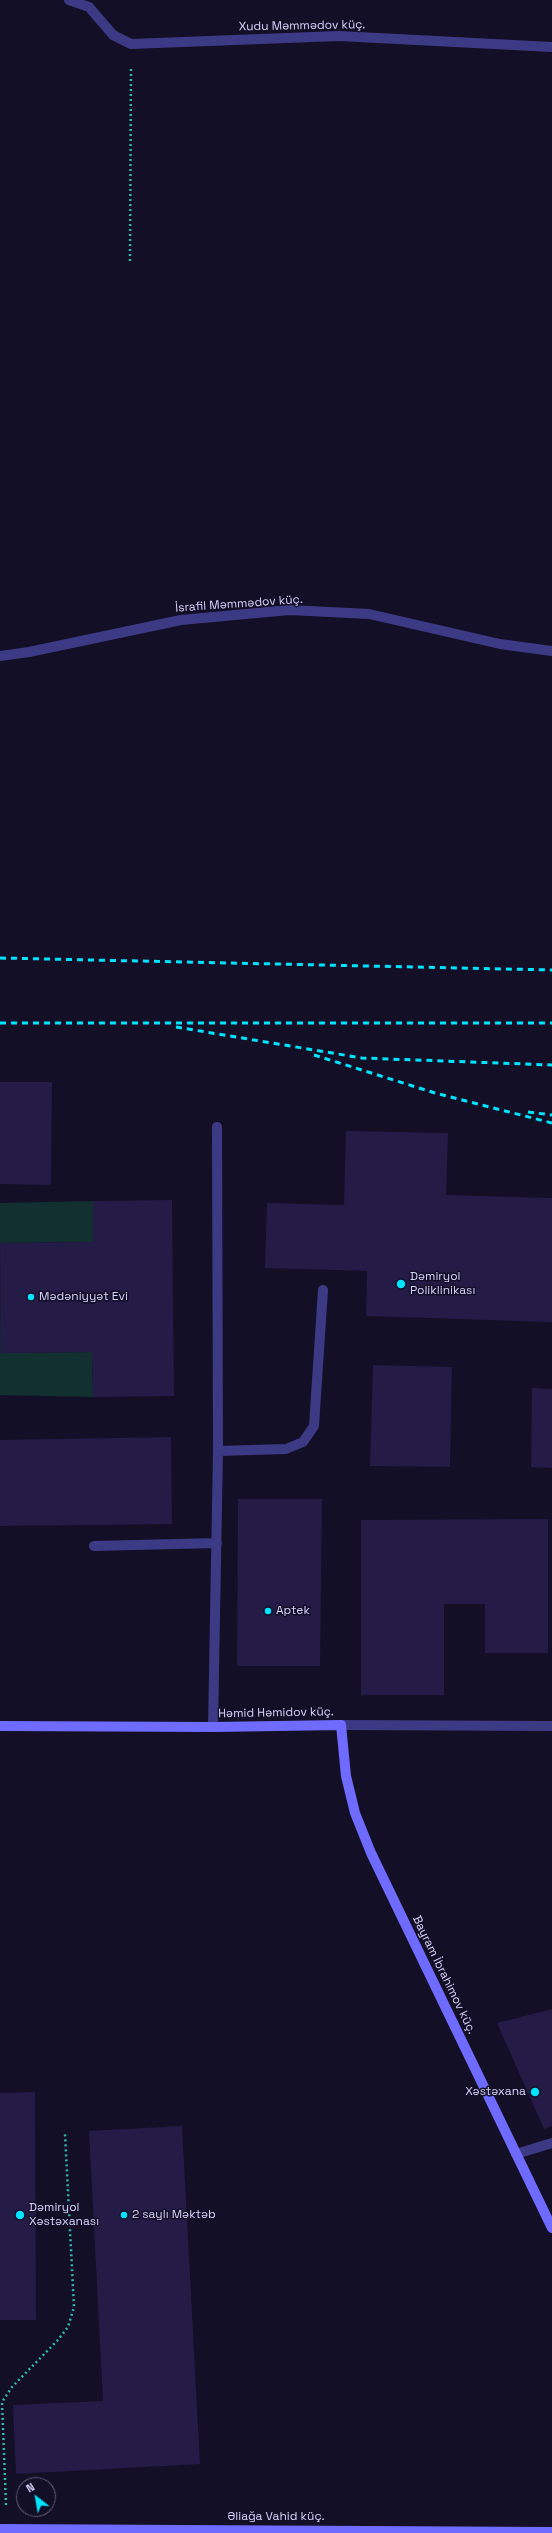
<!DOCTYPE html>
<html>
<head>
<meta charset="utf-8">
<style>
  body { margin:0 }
  #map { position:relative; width:552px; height:2533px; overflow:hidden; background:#130f26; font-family:"Space Grotesk",sans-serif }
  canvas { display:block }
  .north { position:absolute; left:16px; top:2477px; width:40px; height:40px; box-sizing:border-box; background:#130f26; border:1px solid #625e7d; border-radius:50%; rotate:329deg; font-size:11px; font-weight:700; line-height:16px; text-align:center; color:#d9d4ff }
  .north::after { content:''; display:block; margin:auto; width:14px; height:18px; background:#00e5ff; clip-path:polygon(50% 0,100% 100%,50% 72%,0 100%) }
</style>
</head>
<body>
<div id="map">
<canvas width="552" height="2533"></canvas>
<div class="north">N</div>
</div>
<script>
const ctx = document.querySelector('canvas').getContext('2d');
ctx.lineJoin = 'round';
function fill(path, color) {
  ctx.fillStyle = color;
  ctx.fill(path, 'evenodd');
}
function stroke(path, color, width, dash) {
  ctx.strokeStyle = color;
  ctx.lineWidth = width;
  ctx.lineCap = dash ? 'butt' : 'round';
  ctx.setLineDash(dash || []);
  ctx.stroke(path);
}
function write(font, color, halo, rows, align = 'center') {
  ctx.font = font + ' "Space Grotesk",sans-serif';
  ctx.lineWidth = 3;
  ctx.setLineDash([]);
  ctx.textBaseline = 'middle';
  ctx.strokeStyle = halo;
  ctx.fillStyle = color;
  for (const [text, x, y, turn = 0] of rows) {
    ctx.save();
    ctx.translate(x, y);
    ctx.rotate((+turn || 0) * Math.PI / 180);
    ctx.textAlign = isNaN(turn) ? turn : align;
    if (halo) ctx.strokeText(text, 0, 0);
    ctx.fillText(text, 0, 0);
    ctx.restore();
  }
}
const green = new Path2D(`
  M93,1201v41l-93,1v-40z
  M0,1264l1,89 91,-1 1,45 -93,-2z`);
const building = new Path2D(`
  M0,1082h52l-1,103 -51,-1z
  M346,1131l102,2 -2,62 106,3v124l-186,-6 1,-45 -102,-3 2,-65 77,2z
  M172,1200l2,196 -81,1 -1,-45 -91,1 -1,-110 93,-1v-41z
  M373,1365l79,2 -2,100 -80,-1z
  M532,1388l20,1v79l-21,-1z
  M171,1437l1,87 -172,2v-86z
  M238,1499h84l-2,167h-83z
  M548,1519v134h-63v-49h-41v91h-83v-175z
  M552,2009v117l-8,3 -47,-106z
  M35,2092l1,228h-36v-227z
  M182,2126l18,338 -184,10 -3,-69 90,-4 -14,-270z`);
const path = new Path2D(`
  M130,261l1,-193
  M6,2505l-4,-103 10,-15 45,-46 11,-14 6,-20 -9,-173`);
const service = new Path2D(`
  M218,1451l68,-2 17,-7 11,-16 9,-136
  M94,1546l123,-3
  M213,1727l5,-276 -1,-324
  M516,2154l36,-11`);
const minor = new Path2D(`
  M69,0l20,7 24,28 18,9 208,-8 213,11
  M0,656l29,-4 152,-32 108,-10 80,4 131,30 52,7`);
const tertiary = new Path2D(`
  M341,1725l211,1`);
const secondary = new Path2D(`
  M0,1726l213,1 128,-2 5,51 9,37 16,40 181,375
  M0,2529l552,3`);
const rail = new Path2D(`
  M0,958l552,12
  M0,1023h552
  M176,1027l186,31 190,7
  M314,1055l121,38 117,30
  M528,1112l24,3`);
const markers = [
  [401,1284,5,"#00e5ff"],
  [31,1297,4,"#00e5ff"],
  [268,1611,4,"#00e5ff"],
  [535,2092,5,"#00e5ff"],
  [20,2215,5,"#00e5ff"],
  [124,2215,4,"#00e5ff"]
];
const streetNames = [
  ["Xudu Məmmədov küç.",302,26,-1],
  ["İsrafil Məmmədov küç.",239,604,-4],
  ["Həmid Həmidov küç.",276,1713,-1],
  ["Bayram İbrahimov küç.",444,1975,64],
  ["Əliağa Vahid küç.",276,2517]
];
const poiNames = [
  ["Dəmiryol",410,1277],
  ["Poliklinikası",410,1291],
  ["Mədəniyyət Evi",39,1297],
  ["Aptek",276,1611],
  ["Xəstəxana",526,2092,"right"],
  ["Dəmiryol",29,2208],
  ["Xəstəxanası",29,2222],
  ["2 saylı Məktəb",132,2215]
];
fill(green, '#12302f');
fill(building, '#241b47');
stroke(path, '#2fb8b0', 2.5, [2, 3]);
stroke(service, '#3d3a85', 10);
stroke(minor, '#3d3a85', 10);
stroke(tertiary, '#3d3a85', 10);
stroke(secondary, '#6f6bff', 10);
stroke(rail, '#00e5ff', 3, [6, 5]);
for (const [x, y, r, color] of markers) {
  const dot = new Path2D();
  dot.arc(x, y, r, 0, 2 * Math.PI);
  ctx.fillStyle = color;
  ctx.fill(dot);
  stroke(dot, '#130f26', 1.5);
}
write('12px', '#d9d4ff', '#130f26', streetNames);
write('12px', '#d9d4ff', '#130f26', poiNames, 'left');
</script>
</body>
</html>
